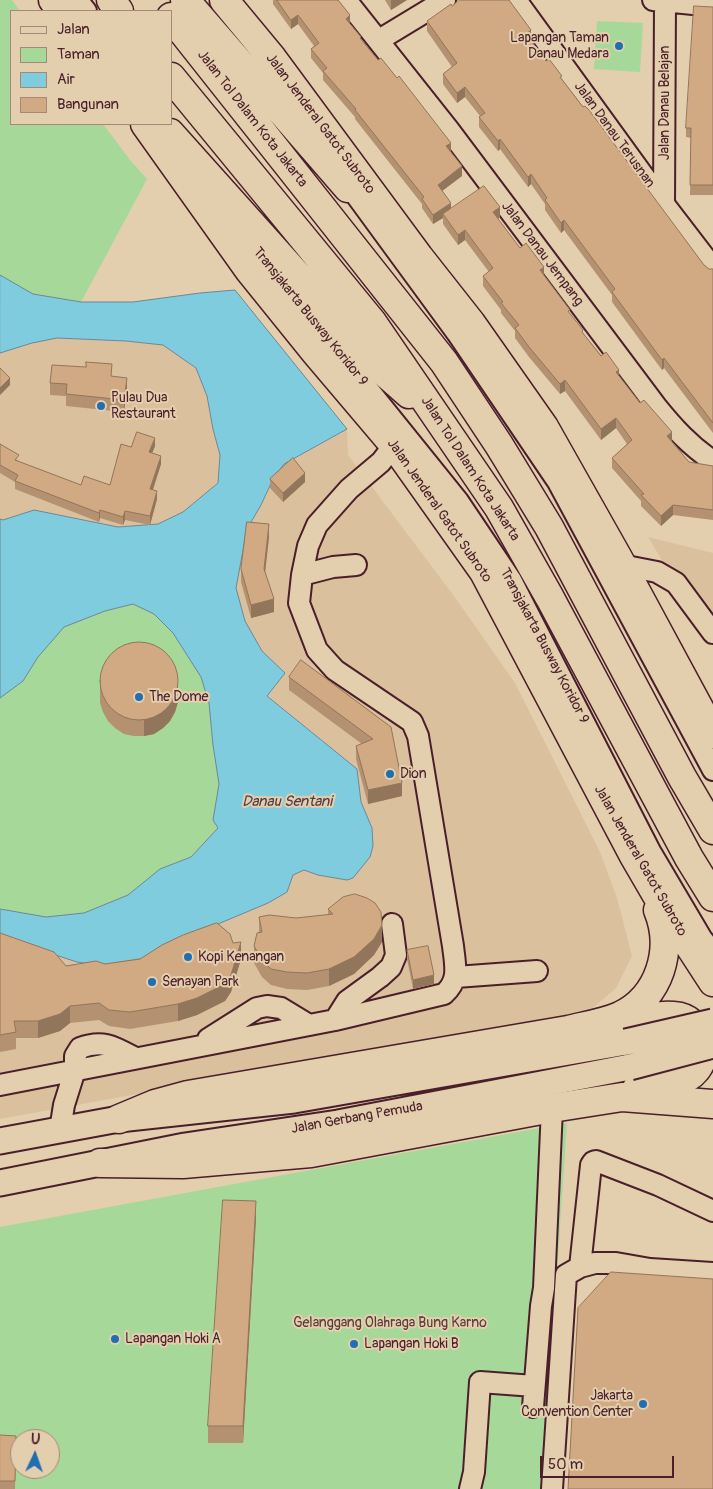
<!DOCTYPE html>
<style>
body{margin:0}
#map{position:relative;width:713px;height:1489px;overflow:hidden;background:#e3cead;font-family:Pangolin,sans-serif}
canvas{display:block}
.legend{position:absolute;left:10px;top:10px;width:162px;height:115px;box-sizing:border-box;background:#e3cead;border:1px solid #a68879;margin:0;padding:6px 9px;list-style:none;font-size:15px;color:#4a1f2b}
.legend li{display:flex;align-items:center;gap:10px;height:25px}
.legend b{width:25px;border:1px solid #a68879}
.north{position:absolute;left:10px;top:1429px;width:50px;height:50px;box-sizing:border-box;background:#e3cead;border:1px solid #a68879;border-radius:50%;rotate:3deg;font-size:14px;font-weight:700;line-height:20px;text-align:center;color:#4a1f2b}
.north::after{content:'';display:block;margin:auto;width:18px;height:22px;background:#1f6fb2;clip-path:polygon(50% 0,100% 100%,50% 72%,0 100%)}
.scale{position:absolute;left:540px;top:1456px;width:134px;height:22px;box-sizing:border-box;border:2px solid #4a1f2b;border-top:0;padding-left:6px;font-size:15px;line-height:18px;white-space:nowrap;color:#4a1f2b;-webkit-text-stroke:4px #e3cead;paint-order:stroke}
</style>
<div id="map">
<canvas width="713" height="1489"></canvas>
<ul class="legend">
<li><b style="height:6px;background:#e3cead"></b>Jalan</li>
<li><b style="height:14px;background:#a6d899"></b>Taman</li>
<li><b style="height:14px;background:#80ccdf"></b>Air</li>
<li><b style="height:14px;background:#d1a982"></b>Bangunan</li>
</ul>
<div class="north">U</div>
<div class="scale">50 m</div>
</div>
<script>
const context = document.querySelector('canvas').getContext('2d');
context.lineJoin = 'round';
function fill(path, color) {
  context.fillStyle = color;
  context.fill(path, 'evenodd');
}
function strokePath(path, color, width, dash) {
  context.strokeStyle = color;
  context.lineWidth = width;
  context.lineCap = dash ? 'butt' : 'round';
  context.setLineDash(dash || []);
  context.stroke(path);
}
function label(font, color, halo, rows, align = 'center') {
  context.font = font + ' Pangolin,sans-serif';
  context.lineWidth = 4;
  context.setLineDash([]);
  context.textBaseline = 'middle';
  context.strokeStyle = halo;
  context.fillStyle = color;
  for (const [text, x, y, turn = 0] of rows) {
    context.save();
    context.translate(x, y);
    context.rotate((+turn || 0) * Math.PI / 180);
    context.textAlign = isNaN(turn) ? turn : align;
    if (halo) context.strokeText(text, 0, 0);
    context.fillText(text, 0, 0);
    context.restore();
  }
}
fill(new Path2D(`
 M57,338L126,341L163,345L196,368L207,396L213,429L220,455L218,482L183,512L158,524L118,527L34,510L3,520L0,519V353L32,343Z
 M347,429L348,455L454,596L515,683L600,852L617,898L632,956L616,988L588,1012L0,1119V937L218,924L268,903L287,892L293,875L304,870L318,875L347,880L372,828L361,802L357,769L267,695L285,673L262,651L245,621L236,588L247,529L261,505L273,479L284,465Z
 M648,537L713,553V645Z`), '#dbc09e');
fill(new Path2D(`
 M0,0H12L20,11H11V124H103L130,160L147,179L81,302L33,294L0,275Z
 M597,21L643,23L640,72L594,69Z
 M133,604L154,614L173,633L201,677L209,703L213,745L219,784L213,820L218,828L191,857L160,869L128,895L84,913L46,917L0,909V698L23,681L38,657L64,627L105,611Z
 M567,1123L556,1286L547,1489H0V1227ZM20,1439H50V1469H20Z`), '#a6d899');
const water = new Path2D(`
 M0,275L33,294L81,302H133L200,293L235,290L347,429L284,464L273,479L261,505L247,529L236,588L245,621L262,651L285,673L267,696L357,769L361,802L372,828L373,846L370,857L353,878L347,880L318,875L304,870L293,875L287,892L268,903L218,924L125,970L77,962L0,937V909L46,917L84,913L128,895L160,869L191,857L218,828L213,820L219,784L213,745L209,703L201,677L173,633L154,614L133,604L105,611L64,627L38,657L23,681L0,698V519L3,520L34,510L118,527L158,524L183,512L218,483L220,455L213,429L207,396L196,368L163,345L126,341L57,338L32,343L0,353Z`);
fill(water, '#80ccdf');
strokePath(water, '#6a8797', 1);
const minor = new Path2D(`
 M77,0L86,11
 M346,0L449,130L656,406C673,427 690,446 713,461
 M516,0L664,204L713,268
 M653,0L713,6
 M379,40L445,0
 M342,176L457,333L558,482L713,770
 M664,204L665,2
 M238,228L458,501L511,580L650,851L702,939L713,953
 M621,565L657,572L676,583L713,633
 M302,575L333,567L356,565
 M456,977L537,971
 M335,1020L347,1001L380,977L391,967L396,955L392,924
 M208,1039L257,1008L267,1006L281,1008L309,1025
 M0,1085L335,1020L444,994C460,980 455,965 453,946L418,736L412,722L335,670L317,650L299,603L302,575L308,546L317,525L349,489L381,462L394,445
 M60,1130L64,1105L75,1070V1056L80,1048C103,1039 115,1047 135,1058
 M580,1267L591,1165L593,1162L596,1161L658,1185L713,1211
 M533,1407L541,1306L544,1288L552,1108
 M470,1489L474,1472L480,1382L534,1386
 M552,1489L566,1275L580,1267L595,1263H616L650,1269L713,1273`);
const major = new Path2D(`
 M0,1141L119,1119L294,1100L626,1042
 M0,1183L185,1146L338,1123L630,1067`);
const highway = new Path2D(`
 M53,0L62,11
 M111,0L119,11
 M185,0L348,188
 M224,0L272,58L419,257L471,323L544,427L618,558L713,734
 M171,17L444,362L499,445L549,527L682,777L713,830
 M171,77L372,322L499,508L550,598L689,858L713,897
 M145,124L249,270L316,353L394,445L484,572L634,856L659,899L713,982
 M170,133L384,372L409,394
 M613,1026C633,1022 654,1014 674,1016C703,1018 713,1056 692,1074C680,1084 652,1086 637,1088
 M119,1119L155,1104L188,1095L568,1030C584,1026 604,1023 620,1016C660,997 674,949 658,910
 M100,1163L183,1164L311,1153L552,1108L622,1097L713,1104`);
strokePath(minor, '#4a1f2b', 24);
strokePath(major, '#4a1f2b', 29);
strokePath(highway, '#4a1f2b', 31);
strokePath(minor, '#e3cead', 20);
strokePath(major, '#e3cead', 25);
strokePath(highway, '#e3cead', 28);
const majorBridge = new Path2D(`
 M626,1042L713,1022
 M630,1067L713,1045`);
strokePath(majorBridge, '#4a1f2b', 29, []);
strokePath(majorBridge, '#e3cead', 25);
fill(new Path2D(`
 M273,0H338L350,25L361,39L451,152L462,176L442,191L451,209L500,217L498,219L520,248L544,275L583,333L689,462L713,466V520L673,515L661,526L641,506V501L612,468V458L627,444L616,428L601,440L565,391L560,394L529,357L515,338V331L501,313V310L483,286V276L489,272L465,240L458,245L443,224V218L433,224L422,208V204L355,119V117L323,80V73L311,58V49L314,46L298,24L291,29L273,4Z
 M385,0H407L391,10Z
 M452,6L531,41L546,61L562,79L704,265L709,269H713V433L664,368L662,370L612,302V295L578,249L564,230L561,233L545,210V204L531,184L528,187L500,149L498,151L479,127V117L480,116L465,97L457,103L443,84V74L452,67L427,31V21Z
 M713,7V195H690L691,138L686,137V128Z
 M112,376L127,390L124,412L66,406V396L50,395V383Z
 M0,444L19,462L81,485H110L131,447L155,446L152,453L161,464L153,490L157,499L150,525L125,520L123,525L100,518L99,522L15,489V482L0,473Z
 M270,479L305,482L283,502L270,488Z
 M269,537L265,572L274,612L251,618L241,582V569Z
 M100,676L178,702L175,712L170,721L163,728L154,734L144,736H134L124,734L115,728L108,721L103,712L100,703Z
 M289,677L391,727L402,796L368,804L356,759V746L362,744L289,690Z
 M328,909L382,942L374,955L354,974L329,986L307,990L287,989L271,985L262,977L254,963V946L259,933V917L296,918L328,915Z
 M0,933L66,966L105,964L233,943L241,959L231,992L225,1001L197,1015L178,1021L130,1029L109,1026L99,1020L70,1023L60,1031L38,1038H16V1049L0,1052Z
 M407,950L434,984L413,989L407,959Z
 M256,1218L243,1443H208V1426Z
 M0,1435L16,1436L15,1489H0Z`), '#b49170');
fill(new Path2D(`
 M391,0H407L391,10Z
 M298,15V24L291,29V20Z
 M350,15V25L346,19Z
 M531,30V41L526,34Z
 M465,87V97L457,103V93Z
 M500,139V149L498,151V141Z
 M451,143V152L446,146Z
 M462,166V176L438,194V185Z
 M531,174V184L528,187V177Z
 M451,203V212L443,214V218L433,224V215Z
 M500,207V217L493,222V212Z
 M564,220V230L561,233V223Z
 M465,230V240L458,245V235Z
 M544,267V277L540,270Z
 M664,358V368L662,370V360Z
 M619,370V380L616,372Z
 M10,378V385L0,395V388Z
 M127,378V390L124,412V400Z
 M565,380V391L560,394V384Z
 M616,418V428L601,440V429Z
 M672,432V442L667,436Z
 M155,438V446L149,461V452Z
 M161,456V464L150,498V489Z
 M305,473V482L283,502V493Z
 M157,491V499L150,525V516Z
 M673,505V515L661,526V516Z
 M100,510V518L99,522V513Z
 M125,511V520L123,525V517Z
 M269,524V537L264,582V569Z
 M274,599V612L251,618V605Z
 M178,685V702L175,712L170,721L163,728L154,734L144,736V719Z
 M402,783V796L368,804V790Z
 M382,925V942L374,955L354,974L329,986V969Z
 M241,942V959L231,992L225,1001L197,1015L178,1021V1004Z
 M434,975V984L413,989V980Z
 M70,1006V1023L60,1031L38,1038V1021Z
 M256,1201V1218L243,1443V1426Z`), '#92765b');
const building = new Path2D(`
 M277,0H338L350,15L346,19L361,37L360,38L378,60L381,58L397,78L399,76L451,143L446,146L462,166L438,185L451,203L433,215L422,199L424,197L355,110L356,109L323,71L327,68L311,49L319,43L298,15L291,20Z
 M459,0H509L531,30L526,34L546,61L549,59L562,76L560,77L583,107L585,106L589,110L704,265L709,269H713V423L664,358L662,360L612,292L615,289L578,239L564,220L561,223L545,200L547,198L531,174L528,177L500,139L498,141L479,117L485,113L465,87L457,93L443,74L457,63L427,21L451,4L452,6Z
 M694,6L713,7V185H690L691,128H686Z
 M484,186L500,207L493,212L520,248L526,243L544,267L540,270L570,310L568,311L583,330L582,332L601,356L606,352L619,370L616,372L640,403L644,400L672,432L667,436L689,462L713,466V510L673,505L661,516L641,495L644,494L612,458L632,440L616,418L601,429L565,380L560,384L529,347L515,328L519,325L501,303L503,302L483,276L493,268L465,230L458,235L443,214Z
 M86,362L112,364L111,376L127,378L124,400L66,394L67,384L50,383L52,365L86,367Z
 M0,368L10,378L0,388Z
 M137,432L155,438L149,452L161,456L150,489L157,491L150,516L125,511L123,517L100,510L99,513L15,481L18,475L0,465V444L19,455L15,460L81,485L84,476L110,485L121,444L131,447Z
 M293,458L305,473L283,493L270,479Z
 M247,522L269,524L264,569L274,599L251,605L241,569Z
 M100 681a39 39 0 1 1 78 0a39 39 0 1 1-78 0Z
 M301,660L391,727L402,783L368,790L356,746L373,739L289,677Z
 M355,894L367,898L375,903L381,912L382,925L374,939L354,957L329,969L307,973L287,972L271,969L262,960L254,946L257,933L262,932L259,917L269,915L296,918L333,914L328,909L343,897Z
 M217,923L230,934L233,943L241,942L231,975L225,984L197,998L178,1004L130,1012L109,1010L99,1003L70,1006L60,1014L38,1021H14L16,1032L0,1035V933L54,952L66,966L96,961L105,964L140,959L162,945L183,935Z
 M428,946L434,975L413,980L407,950Z
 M223,1200L256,1201L243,1426H208Z
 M611,1272L713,1279V1489H568L578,1308Z
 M0,1435L16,1436L15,1481H0Z`);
fill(building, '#d1a982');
strokePath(building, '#92765b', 1);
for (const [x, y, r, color] of [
 [619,46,5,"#1f6fb2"],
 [101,406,5,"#1f6fb2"],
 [139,697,5,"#1f6fb2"],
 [390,774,5,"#1f6fb2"],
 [188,957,5,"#1f6fb2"],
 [152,982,5,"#1f6fb2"],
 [115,1339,5,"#1f6fb2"],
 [354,1344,5,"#1f6fb2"],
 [643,1404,5,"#1f6fb2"]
]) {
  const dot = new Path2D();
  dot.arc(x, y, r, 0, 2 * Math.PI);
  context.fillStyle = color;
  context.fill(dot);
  strokePath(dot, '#e3cead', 2);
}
label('14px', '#4a1f2b', '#e3cead', [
 ["Lapangan Taman",609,38,"right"],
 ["Danau Medara",609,54,"right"],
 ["Pulau Dua",111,398],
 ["Restaurant",111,414],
 ["The Dome",149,697],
 ["Dion",400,774],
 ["Kopi Kenangan",198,957],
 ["Senayan Park",162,982],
 ["Lapangan Hoki A",125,1339],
 ["Lapangan Hoki B",364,1344],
 ["Jakarta",633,1396,"right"],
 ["Convention Center",633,1412,"right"]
], 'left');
label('14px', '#4a1f2b', '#e3cead', [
 ["Jalan Danau Belajan",665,103,-90],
 ["Jalan Tol Dalam Kota Jakarta",252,119,52],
 ["Jalan Jenderal Gatot Subroto",320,124,53],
 ["Jalan Danau Terusnan",614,135,54],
 ["Jalan Danau Jempang",542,254,53],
 ["Transjakarta Busway Koridor 9",310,317,51],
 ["Jalan Tol Dalam Kota Jakarta",470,469,57],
 ["Jalan Jenderal Gatot Subroto",439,511,55],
 ["Transjakarta Busway Koridor 9",544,646,62],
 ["Jalan Jenderal Gatot Subroto",640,861,60],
 ["Jalan Gerbang Pemuda",357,1118,-10]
]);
label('14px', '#583b3c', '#e3cead', [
 ["Gelanggang Olahraga Bung Karno",390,1323]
]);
label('italic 15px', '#523946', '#e3cead', [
 ["Danau Sentani",287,802]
]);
</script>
